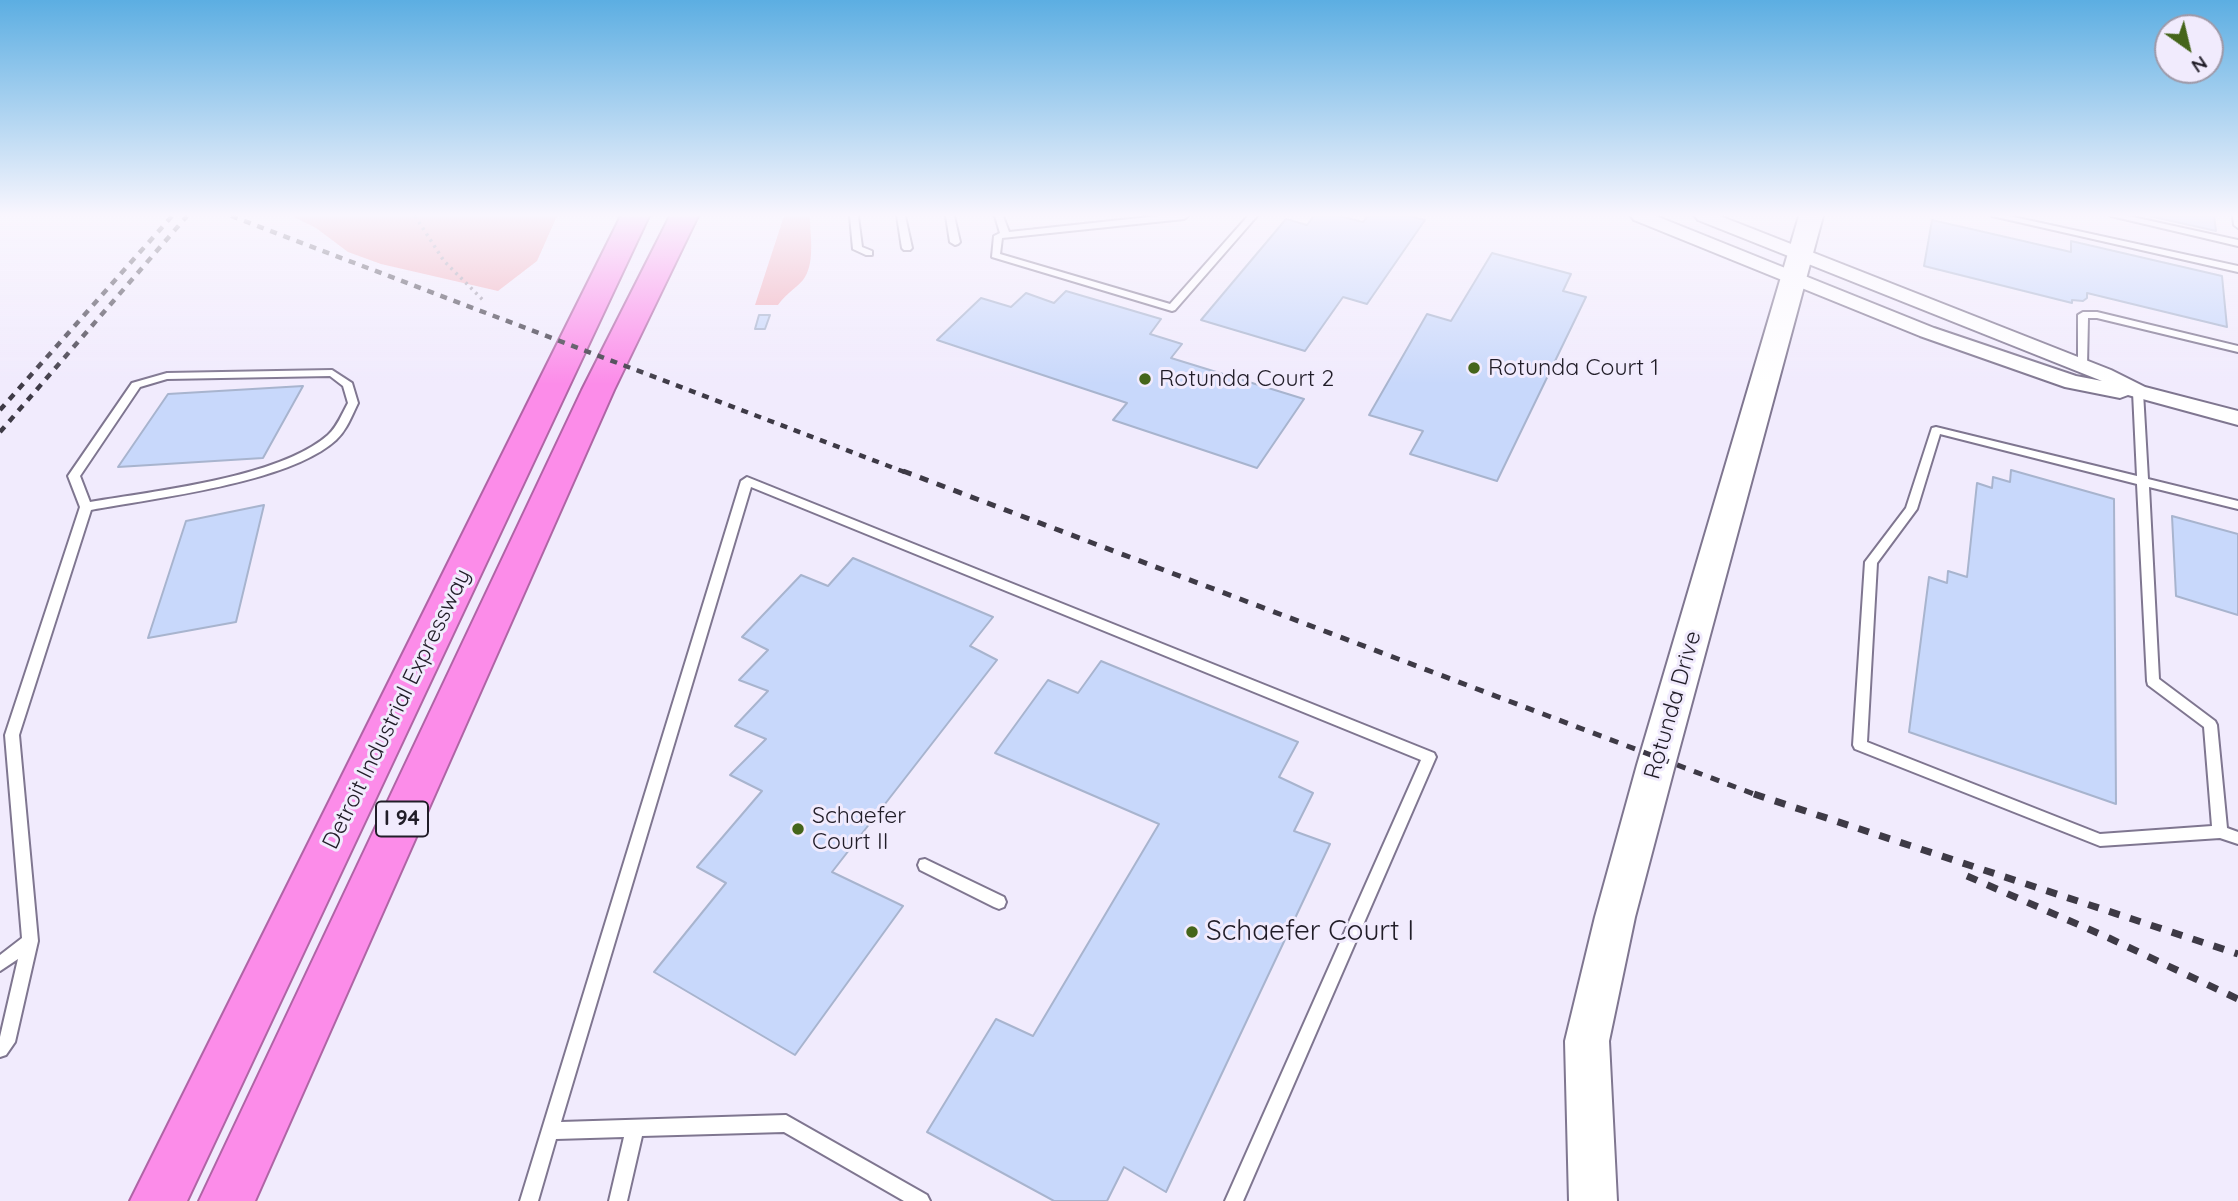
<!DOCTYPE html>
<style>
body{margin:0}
#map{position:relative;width:2238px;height:1201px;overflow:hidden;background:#f1ebfd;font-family:Quicksand,sans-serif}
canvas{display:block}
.north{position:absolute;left:2154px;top:14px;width:70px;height:70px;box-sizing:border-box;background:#f1ebfd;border:2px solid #9e99a8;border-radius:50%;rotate:146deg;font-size:19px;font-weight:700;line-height:28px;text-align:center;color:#211d28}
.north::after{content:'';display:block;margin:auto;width:24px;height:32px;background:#45651a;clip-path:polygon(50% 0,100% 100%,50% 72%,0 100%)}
</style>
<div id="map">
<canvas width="2238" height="1201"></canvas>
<div class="north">N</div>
</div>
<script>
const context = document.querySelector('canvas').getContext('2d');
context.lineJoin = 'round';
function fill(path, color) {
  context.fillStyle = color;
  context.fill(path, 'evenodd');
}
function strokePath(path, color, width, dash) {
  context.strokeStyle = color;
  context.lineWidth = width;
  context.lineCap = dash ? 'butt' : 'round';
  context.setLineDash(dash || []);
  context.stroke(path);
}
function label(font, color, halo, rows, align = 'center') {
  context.font = font + ' Quicksand,sans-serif';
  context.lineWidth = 6;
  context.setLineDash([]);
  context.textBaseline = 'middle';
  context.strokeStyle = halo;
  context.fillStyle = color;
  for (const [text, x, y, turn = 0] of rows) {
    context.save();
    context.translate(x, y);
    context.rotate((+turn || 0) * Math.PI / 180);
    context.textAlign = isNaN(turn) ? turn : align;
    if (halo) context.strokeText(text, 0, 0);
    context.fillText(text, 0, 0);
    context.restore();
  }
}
fill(new Path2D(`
 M292,216H557L537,261L498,291L381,264L348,252L316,228Z
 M784,216H810C810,234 815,261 805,277C801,285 786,293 778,305H755Z`), '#f2b0bb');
const building = new Path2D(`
 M1314,216H1339L1363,222L1368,216H1410L1425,220L1367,304L1343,297L1305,351L1201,320L1286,219L1307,225Z
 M2149,216H2214L2216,231Z
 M1932,220L2071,252V241L2222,276L2227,327L2087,293V298L2083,301L2072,300V303L1924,266Z
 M1492,253L1571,274L1563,291L1586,297L1497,481L1410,454L1423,431L1369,415L1427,314L1451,321Z
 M1066,291L1161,319L1150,334L1182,344L1171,358L1304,399L1257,468L1113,420L1127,403L937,340L981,298L1011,307L1026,293L1054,303Z
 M759,315H770L765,329H755Z
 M303,386L263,458L118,467L168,394Z
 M2011,470L2114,499L2116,804L1909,732L1929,577L1947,583L1948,571L1967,577L1977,483L1992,488L1993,477L2010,482Z
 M264,505L236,622L148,638L186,521Z
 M2172,516L2238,534V615L2176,596Z
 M853,558L993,617L970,646L997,660L832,872L903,906L795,1055L654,972L726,883L697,867L762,791L730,775L766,739L735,726L768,691L739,680L768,650L742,637L801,575L828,586Z
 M1101,661L1298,742L1279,777L1313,793L1294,831L1330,844L1166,1192L1124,1167L1107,1201H1054L927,1132L996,1019L1033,1036L1159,824L995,753L1048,680L1078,693Z`);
fill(building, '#c8d8fb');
strokePath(building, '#a8b4ce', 2);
const lane = new Path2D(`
 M850,216H858L862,247L872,251V255H866L853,249Z
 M897,216H905L912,248L910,250H904L902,248Z
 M946,216H954L960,242L958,244L955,245L950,242Z
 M995,216H1003L1009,232L1158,216H1188L1184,219L1002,238L1000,254L1170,304L1248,216H1257L1175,310L1172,311L992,257L994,236L1000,233Z
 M1992,216H2009L2238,266V272Z
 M2111,216H2128L2238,240V246Z
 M2233,216H2238V228L2234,225Z
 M2083,312H2097L2238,346V352L2097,318H2088L2087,366L2082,369L2078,368V315Z
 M332,370L352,383L358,403C352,415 347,430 336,440C289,483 155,498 91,510L19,735L38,941L15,1042L6,1055L0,1057V1037L18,959L0,971V955L22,938L5,735L80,507L68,476L132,383L167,373ZM330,376L343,386L348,403C342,414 337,427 328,435C279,478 154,491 90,502L80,476L140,387L167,379Z
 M2138,389L2143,392L2148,479L2238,501V509L2149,487L2159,679L2215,721L2217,725L2227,828L2238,832V844L2220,838L2100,846L1855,749L1853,745L1865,562L1906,508L1932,428L1936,427L2137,476L2133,392ZM1940,434L2137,484L2147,681L2148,685L2204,727L2212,826L2100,834L1867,742L1877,563L1917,509Z
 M747,477L1434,753L1436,757L1243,1201H1225L1421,760L751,487L561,1122L786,1115L927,1195L930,1201H904L784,1132L642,1136L627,1201H609L624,1137L556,1139L538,1201H520L741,481Z
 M925,859L1004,897L1006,902L1004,907L999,909L994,907L920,870L918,865L920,860Z`);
const street = new Path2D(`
 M1631,216H1656L1934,328L2076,376L2102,381L1698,220L1695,216H1720L2111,370L2145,387L2238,411V425L2128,395L2120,398L2065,387L1920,336L1634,220Z`);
const secondary = new Path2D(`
 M1799,216H1823L1675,765L1635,917L1609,1041L1617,1201H1569L1565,1041L1595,917L1637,765Z`);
const highway = new Path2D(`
 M621,216H649L187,1201H130Z
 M670,216H698L614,390L255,1201H199L582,390Z`);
strokePath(lane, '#7f7690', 4);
strokePath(street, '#7f7690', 4);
strokePath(secondary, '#7f7690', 4);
strokePath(highway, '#af65a5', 4);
strokePath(new Path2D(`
 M415,216L444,261L483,300`), '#9a95a4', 3.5, [2.5, 4.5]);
fill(lane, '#fff');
fill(street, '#fff');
fill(secondary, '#fff');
fill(highway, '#fc8ce9');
strokePath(new Path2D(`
 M231,216L907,473
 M0,410L172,216
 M0,432L187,216`), '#3e3a46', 4.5, [7, 7]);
strokePath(new Path2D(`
 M903,471L1759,796`), '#3e3a46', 5, [9, 9]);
strokePath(new Path2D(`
 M1754,794L2238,954
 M1967,876L2109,938L2238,999`), '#3e3a46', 7, [11, 11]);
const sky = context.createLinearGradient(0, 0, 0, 384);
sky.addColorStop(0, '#5caee2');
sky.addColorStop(0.56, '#f9f6fe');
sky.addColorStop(1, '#f9f6fe00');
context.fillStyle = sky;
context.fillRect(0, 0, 2238, 384);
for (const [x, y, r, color] of [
 [1474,368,7,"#45651a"],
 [1145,379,7,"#45651a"],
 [798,829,7,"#45651a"],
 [1192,932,7,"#45651a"]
]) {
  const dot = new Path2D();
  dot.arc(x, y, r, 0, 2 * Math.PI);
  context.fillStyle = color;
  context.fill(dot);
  strokePath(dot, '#f1ebfd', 2.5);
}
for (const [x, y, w] of [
 [402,819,52]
]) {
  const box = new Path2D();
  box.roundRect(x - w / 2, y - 17.5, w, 35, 5);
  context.fillStyle = '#f1ebfd';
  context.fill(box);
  strokePath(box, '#211d28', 2);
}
label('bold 21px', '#211d28', null, [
 ["I 94",402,819]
]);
label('23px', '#211d28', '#f1ebfd', [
 ["Rotunda Court 1",1488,368],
 ["Rotunda Court 2",1159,379],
 ["Schaefer",812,816],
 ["Court II",812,842]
], 'left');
label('23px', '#211d28', '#f1ebfd', [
 ["Rotunda Drive",1673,705,-74],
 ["Detroit Industrial Expressway",397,709,-64]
]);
label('28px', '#211d28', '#f1ebfd', [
 ["Schaefer Court I",1206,932]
], 'left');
</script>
